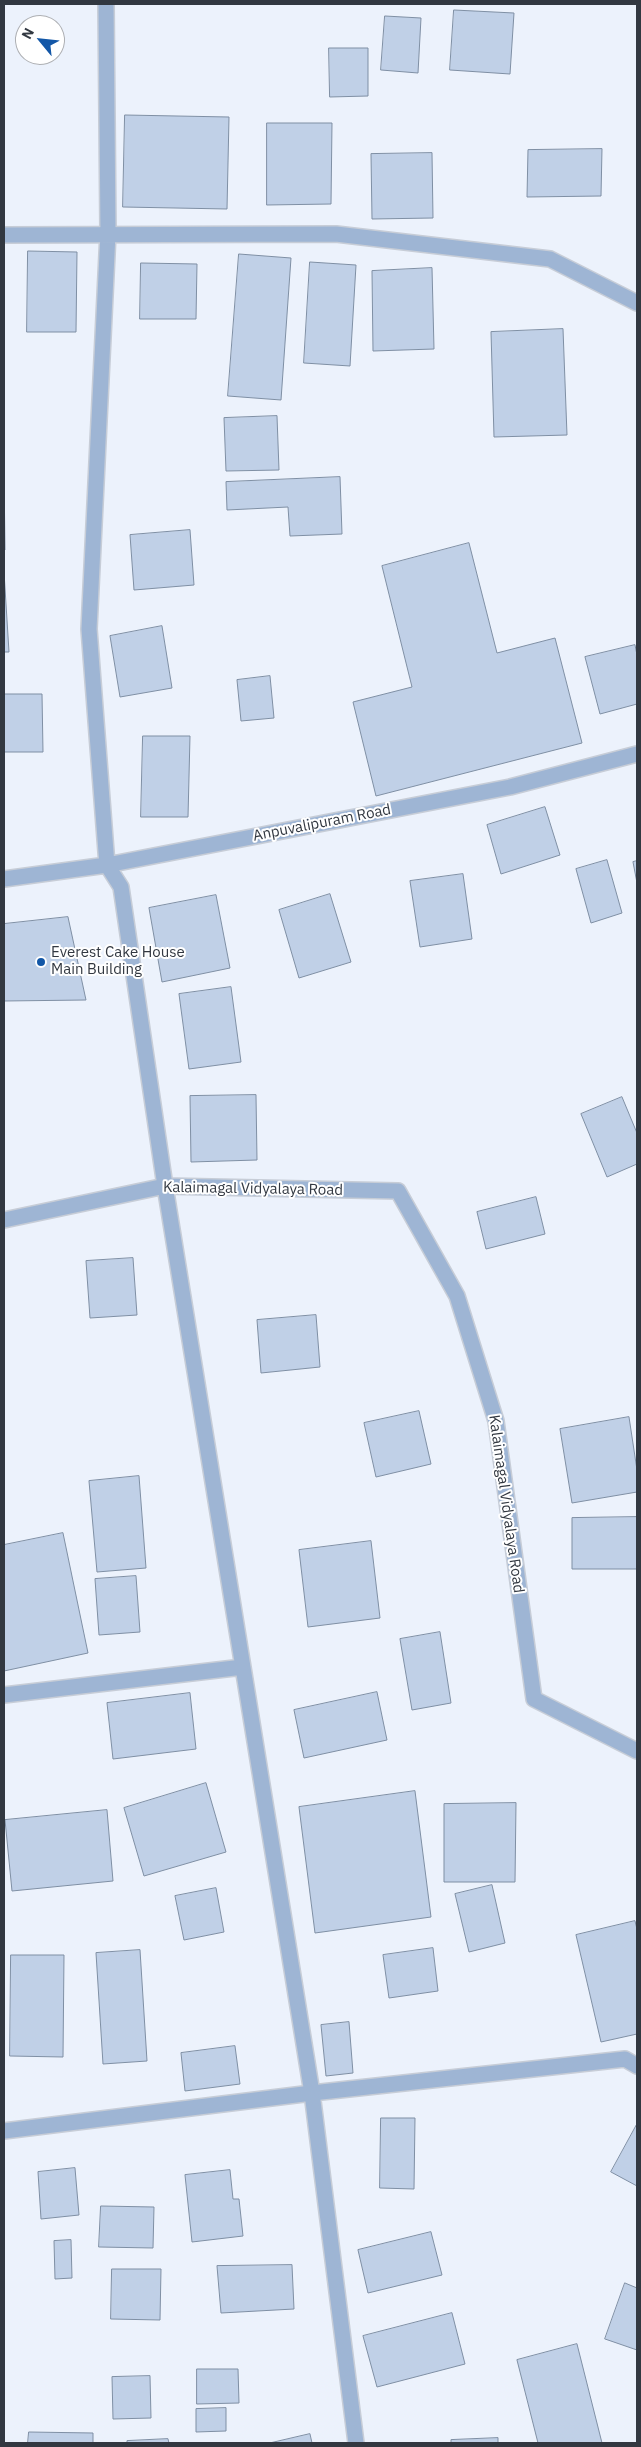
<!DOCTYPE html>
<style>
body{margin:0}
#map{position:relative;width:641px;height:2447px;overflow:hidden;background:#ecf2fc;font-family:"IBM Plex Sans",sans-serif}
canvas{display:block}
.frame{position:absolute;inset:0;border:5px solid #323841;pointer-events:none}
.north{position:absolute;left:15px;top:15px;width:50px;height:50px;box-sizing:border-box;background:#fff;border:1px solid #adafb3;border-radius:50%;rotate:298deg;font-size:14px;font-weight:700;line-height:20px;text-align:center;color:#323841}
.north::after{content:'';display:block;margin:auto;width:18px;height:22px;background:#1357a7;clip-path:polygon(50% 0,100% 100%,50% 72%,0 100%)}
</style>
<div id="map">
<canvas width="641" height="2447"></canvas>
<div class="frame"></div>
<div class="north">N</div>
</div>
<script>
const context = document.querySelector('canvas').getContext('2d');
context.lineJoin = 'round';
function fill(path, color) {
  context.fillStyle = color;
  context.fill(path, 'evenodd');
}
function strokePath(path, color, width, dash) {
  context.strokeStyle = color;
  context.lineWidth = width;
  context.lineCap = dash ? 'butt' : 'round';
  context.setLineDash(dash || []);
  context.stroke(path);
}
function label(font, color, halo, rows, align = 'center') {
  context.font = font + ' "IBM Plex Sans",sans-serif';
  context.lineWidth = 4;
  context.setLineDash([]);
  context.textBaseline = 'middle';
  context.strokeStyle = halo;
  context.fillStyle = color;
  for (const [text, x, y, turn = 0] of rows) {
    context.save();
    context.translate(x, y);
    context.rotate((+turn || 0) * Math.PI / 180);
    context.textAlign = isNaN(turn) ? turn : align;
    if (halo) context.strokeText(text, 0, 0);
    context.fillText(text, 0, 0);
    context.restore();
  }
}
const building = new Path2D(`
 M454,10L514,13L510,74L450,70Z
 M385,16L421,18L418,73L381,70Z
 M329,48H368V96L330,97Z
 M125,115L229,117L227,209L123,207Z
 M267,123H332L331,204L267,205Z
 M602,149L601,196L527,197L528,150Z
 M432,153L433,218L372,219L371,154Z
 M28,251L77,252L76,332H27Z
 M239,254L291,258L281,400L228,396Z
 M310,262L356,265L350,366L304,363Z
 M141,263L197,264L196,319H140Z
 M432,268L434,349L373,351L372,271Z
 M563,329L567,435L494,437L491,332Z
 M277,416L279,470L226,471L224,418Z
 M4,473L5,550H4Z
 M340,477L342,534L290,536L288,507L227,510L226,482Z
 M190,530L194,585L134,590L130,535Z
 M469,543L497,653L555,638L582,743L376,796L353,702L412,687L382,566Z
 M4,572L9,652H4Z
 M162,626L172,688L120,697L110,636Z
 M635,645L637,655V704L600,714L585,657Z
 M270,676L274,718L241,721L237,680Z
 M4,694H42L43,752H4Z
 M143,736H190L188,817H141Z
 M545,807L560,855L501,874L487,825Z
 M607,860L622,913L591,923L576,869Z
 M637,861V883L633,862Z
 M463,874L472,939L420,947L410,881Z
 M330,894L351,962L299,978L279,910Z
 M216,895L230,968L162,982L149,908Z
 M68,917L86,1000L4,1001V924Z
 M231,987L241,1062L189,1069L179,994Z
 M256,1095L257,1160L191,1162L190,1096Z
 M622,1097L637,1133V1164L607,1177L581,1114Z
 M536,1197L545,1234L486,1249L477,1212Z
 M133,1258L137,1315L90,1318L86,1261Z
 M316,1315L320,1367L261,1373L257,1320Z
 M419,1411L431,1464L376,1477L364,1423Z
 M629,1417L637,1470V1492L572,1503L560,1429Z
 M139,1476L146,1568L97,1572L89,1481Z
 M637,1517V1569H572V1518Z
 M63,1533L88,1653L4,1671V1545Z
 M371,1541L380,1618L308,1627L299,1550Z
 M136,1576L140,1632L99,1635L95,1579Z
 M440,1632L451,1703L412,1710L400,1639Z
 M377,1692L387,1740L304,1758L294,1710Z
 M190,1693L196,1749L113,1759L107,1703Z
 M206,1783L226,1852L144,1876L124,1808Z
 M415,1791L431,1917L315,1933L299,1807Z
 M516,1803L515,1882H444V1804Z
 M107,1810L113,1881L12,1891L5,1820Z
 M492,1885L505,1943L469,1952L455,1894Z
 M216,1888L224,1932L184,1940L175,1896Z
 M635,1921L637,1929V2034L601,2042L576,1935Z
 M433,1948L438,1991L389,1998L383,1955Z
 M140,1950L147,2061L103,2064L96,1953Z
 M11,1955H64L63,2057L10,2056Z
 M349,2022L353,2073L326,2076L321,2025Z
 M235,2046L240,2084L185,2091L181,2053Z
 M381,2118H415L414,2189L380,2188Z
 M637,2124V2186L611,2172Z
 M75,2168L79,2215L41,2219L38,2172Z
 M230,2170L233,2199H239L243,2236L192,2242L185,2175Z
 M101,2206L154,2207L153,2248L99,2247Z
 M431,2232L442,2275L368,2293L358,2250Z
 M71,2240L72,2278L55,2279L54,2241Z
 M292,2265L294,2309L221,2313L217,2266Z
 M112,2269H161L160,2320L111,2319Z
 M625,2283L637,2288V2350L605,2339Z
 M452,2313L465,2364L377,2387L363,2336Z
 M577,2344L602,2443H538L517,2360Z
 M197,2369H238L239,2403L197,2404Z
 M150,2376L151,2418L113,2419L112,2377Z
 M226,2408V2431L196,2432V2409Z
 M29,2432L93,2433V2443H28Z
 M310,2434L312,2443H270Z
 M498,2438V2443H451V2440Z
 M168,2439L169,2443H127V2441Z`);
fill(building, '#c0d0e7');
strokePath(building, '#7f8fa4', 1);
const minor = new Path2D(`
 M106,4L108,233L89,629L107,865L121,887L165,1186L312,2093L356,2443
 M4,235L336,234L550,259L637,303
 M4,879L107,865L510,787L637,754
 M4,1220L165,1186L398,1191L457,1296L496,1421L534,1699L637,1751
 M4,1695L243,1667
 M4,2131L312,2093L625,2059L637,2066`);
strokePath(minor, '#c7cdd7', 18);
strokePath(minor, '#9eb5d4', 15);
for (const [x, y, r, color] of [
 [41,962,5,"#1357a7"]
]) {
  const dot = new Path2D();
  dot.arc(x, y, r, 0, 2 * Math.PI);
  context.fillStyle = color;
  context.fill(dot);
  strokePath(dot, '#fff', 2);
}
label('15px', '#323841', '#fff', [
 ["Anpuvalipuram Road",322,823,-11],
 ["Kalaimagal Vidyalaya Road",253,1189,1],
 ["Kalaimagal Vidyalaya Road",506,1504,82]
]);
label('15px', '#323841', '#fff', [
 ["Everest Cake House",51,953],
 ["Main Building",51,970]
], 'left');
</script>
